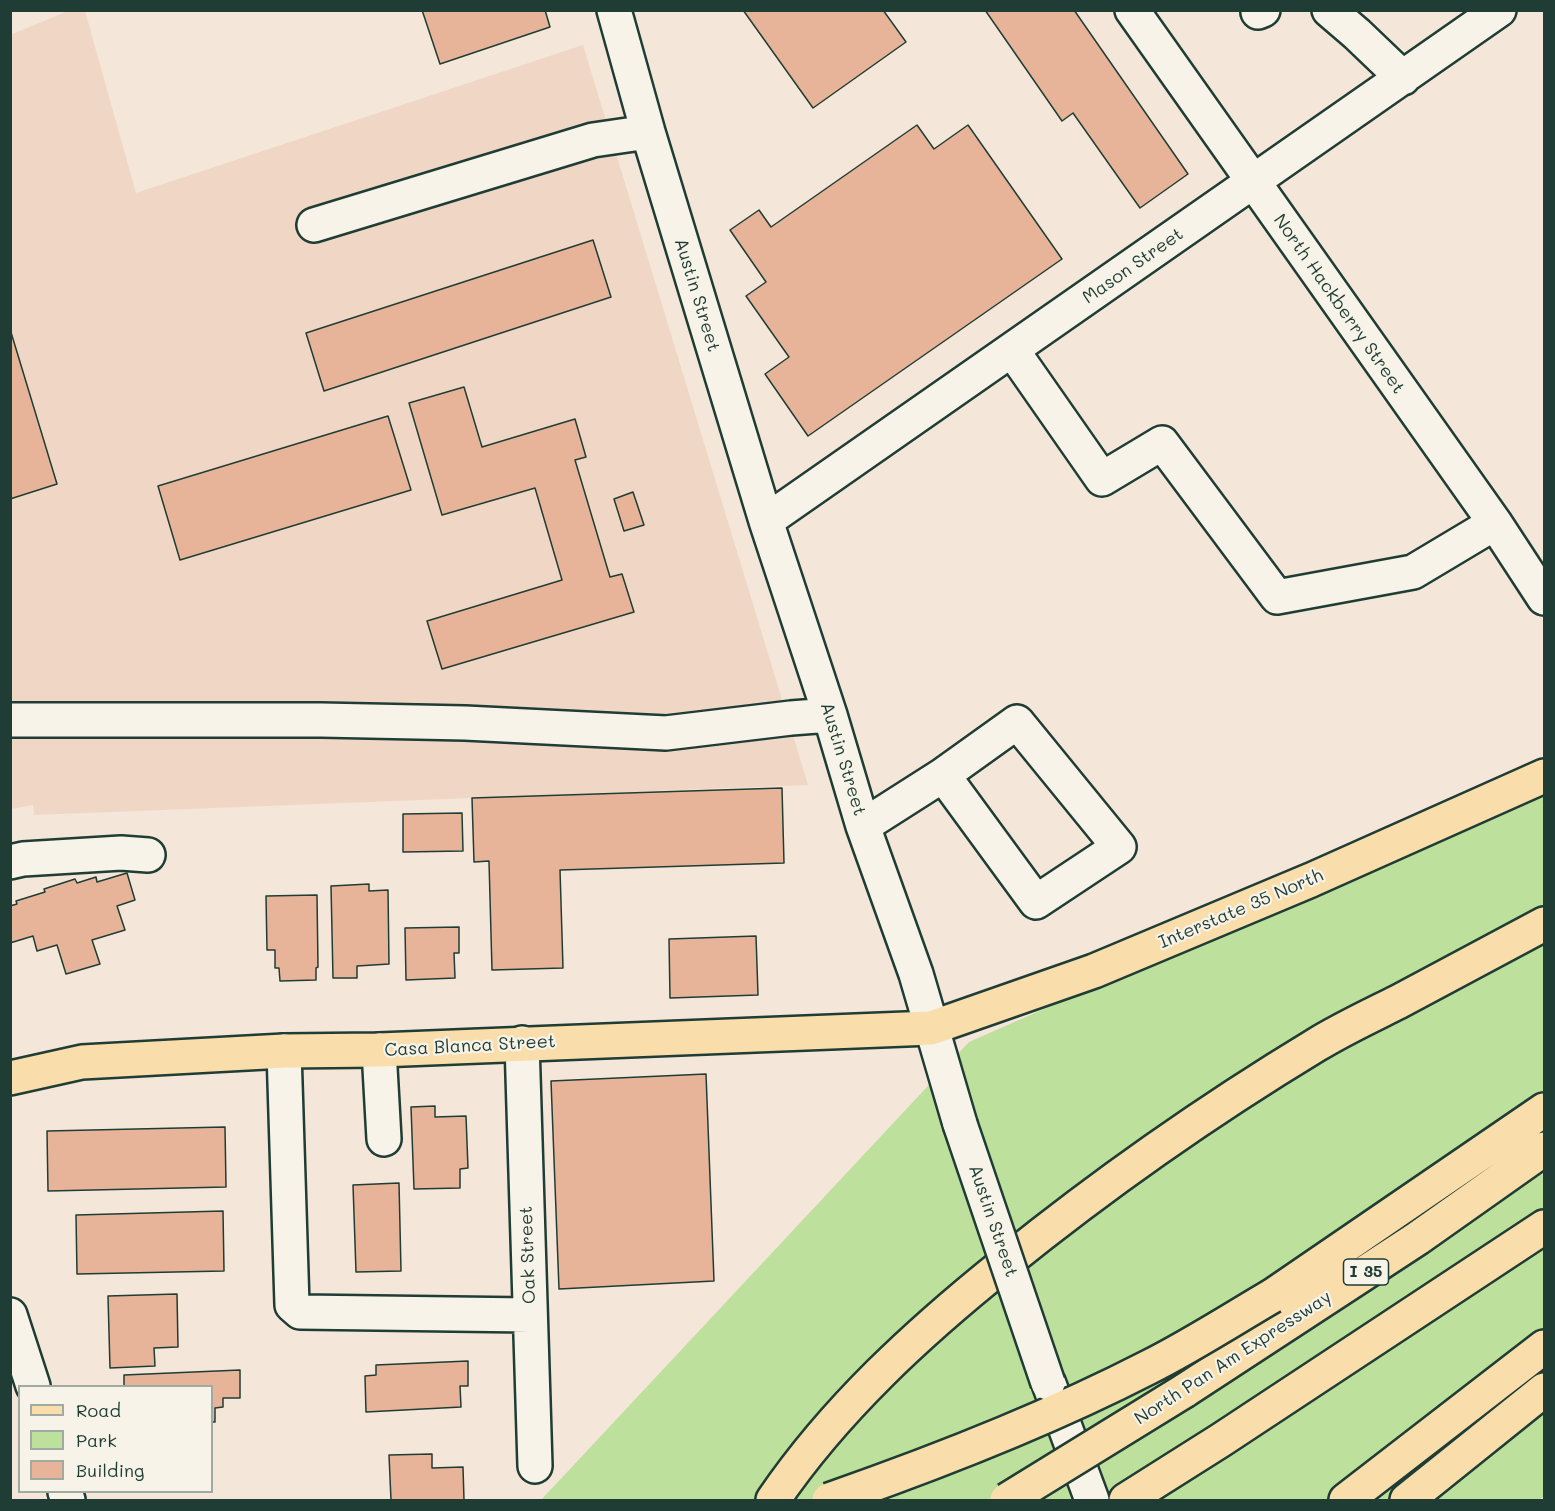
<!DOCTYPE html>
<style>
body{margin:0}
#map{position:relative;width:1555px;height:1511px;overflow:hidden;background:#f4e6d8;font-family:Mali,sans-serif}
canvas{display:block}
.frame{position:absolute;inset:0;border:12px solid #1f3d34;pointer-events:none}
.legend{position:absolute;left:18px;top:1385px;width:195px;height:108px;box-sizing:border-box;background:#f7f3e8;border:2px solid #a1aaa0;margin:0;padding:8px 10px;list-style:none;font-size:18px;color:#1f3d34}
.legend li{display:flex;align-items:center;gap:12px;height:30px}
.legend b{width:30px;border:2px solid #a1aaa0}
</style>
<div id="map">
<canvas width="1555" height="1511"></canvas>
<div class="frame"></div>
<ul class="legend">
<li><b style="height:8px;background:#f9ddab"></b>Road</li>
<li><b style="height:16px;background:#bde19c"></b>Park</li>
<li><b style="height:16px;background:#e7b499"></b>Building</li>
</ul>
</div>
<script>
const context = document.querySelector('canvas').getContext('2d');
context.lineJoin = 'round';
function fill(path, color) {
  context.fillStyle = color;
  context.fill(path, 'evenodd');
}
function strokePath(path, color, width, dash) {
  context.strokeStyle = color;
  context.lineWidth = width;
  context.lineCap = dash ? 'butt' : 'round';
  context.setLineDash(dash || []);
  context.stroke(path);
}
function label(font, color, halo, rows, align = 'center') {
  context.font = font + ' Mali,sans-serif';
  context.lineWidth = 4.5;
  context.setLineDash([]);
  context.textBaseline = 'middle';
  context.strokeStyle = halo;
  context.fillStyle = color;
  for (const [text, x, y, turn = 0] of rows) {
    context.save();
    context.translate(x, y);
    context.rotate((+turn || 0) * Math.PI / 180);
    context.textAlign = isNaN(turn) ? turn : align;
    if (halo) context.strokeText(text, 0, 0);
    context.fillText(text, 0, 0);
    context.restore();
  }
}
fill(new Path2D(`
 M68,11H85L136,193L583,45L808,785L34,815L33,805L11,809L10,35Z`), '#f0d7c5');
fill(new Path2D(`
 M1544,789V1496L1540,1500H541L969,1042Z`), '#bde19c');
const building = new Path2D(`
 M422,10H545L550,27L440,64Z
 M743,10H883L906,42L813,108Z
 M985,10H1074L1188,174L1140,208L1073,113L1062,121Z
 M917,125L934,149L968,125L1062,259L808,436L765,374L789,357L746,296L766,282L730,230L759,210L771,227Z
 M593,240L611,297L324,391L306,333Z
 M10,329L57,484L10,499Z
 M464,387L482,447L575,419L586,457L575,460L610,577L622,574L634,612L442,669L427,621L562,580L535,488L442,515L409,403Z
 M388,416L411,490L180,560L158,486Z
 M633,492L644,525L624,531L614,499Z
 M782,788L784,863L560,870L563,968L492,970L489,861L474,862L472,798Z
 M462,813L463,851L403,852V814Z
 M127,873L135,900L117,906L125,930L92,940L100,964L66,974L57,945L37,951L33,936L10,943V906L17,904L16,901L45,892L44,889L75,879L77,883L96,877L97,882Z
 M369,884V891L388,890L389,964L357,966V978H333L331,886Z
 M317,895L318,967L316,968V980L280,981L279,968H275V950H267L266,896Z
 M459,927V953H454L455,978L406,980L405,928Z
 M756,936L758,995L670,998L669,939Z
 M706,1074L714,1281L559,1289L551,1081Z
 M435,1106V1117L466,1116L468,1168L460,1169V1188L414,1189L411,1107Z
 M225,1127L226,1187L48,1191L47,1131Z
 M399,1183L401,1271L356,1272L353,1185Z
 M223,1211L224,1271L77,1274L76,1215Z
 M177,1294L178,1347L154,1348L155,1366L110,1368L108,1296Z
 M468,1361V1386H460L461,1407L366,1412L365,1376L376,1375V1365Z
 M240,1370V1398H223V1407L215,1408V1422H212V1386H124V1375Z
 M432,1454V1468L463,1467L464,1500H391L389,1455Z`);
fill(building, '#e7b499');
strokePath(building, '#1f3d34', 1.5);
const minor = new Path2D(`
 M614,10L648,132L766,521L830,715L863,826L916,974L960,1124
 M1132,10L1495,523L1544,598
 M1329,10L1357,34L1403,78
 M1258,12L1263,10
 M314,225L593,140L648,132
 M1012,350L1102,479L1162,443L1277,597L1413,572L1495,523
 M766,521L1499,10
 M10,720H321L465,723L666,733L791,718L830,715
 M863,826L943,775L1036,902L1119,847L1017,722L943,775
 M10,862L23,859L121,853L148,855
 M522,1043L535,1466
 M379,1050L384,1139
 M284,1051L292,1305L300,1312L530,1315
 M10,1315L33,1386
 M1049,1384L1092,1500
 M65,1492L68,1500`);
const major = new Path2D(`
 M10,1078L82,1062L284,1051L379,1050L931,1028L1094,971L1311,880L1544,776`);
const highway = new Path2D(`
 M1272,1296L1544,1110
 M1184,1391L1418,1238L1544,1149
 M773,1500C835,1409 918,1333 1004,1264C1103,1184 1207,1111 1316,1045C1342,1029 1370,1016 1398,1002C1447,976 1496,950 1544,924
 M1126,1500L1221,1440L1544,1227
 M1346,1500L1544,1347
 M1407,1500L1544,1390`);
strokePath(minor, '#1f3d34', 38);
strokePath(major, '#1f3d34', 38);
strokePath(highway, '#1f3d34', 38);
strokePath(minor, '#f7f3e8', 33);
strokePath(major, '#f9ddab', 33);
strokePath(highway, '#f9ddab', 33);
const minorBridge = new Path2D(`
 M960,1124L1048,1383`);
const highwayBridge = new Path2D(`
 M829,1500C938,1462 1046,1420 1149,1367C1191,1346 1231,1320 1272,1296
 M1007,1500L1184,1391`);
strokePath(minorBridge, '#1f3d34', 38, []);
strokePath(highwayBridge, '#1f3d34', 38, []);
strokePath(minorBridge, '#f7f3e8', 33);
strokePath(highwayBridge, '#f9ddab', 33);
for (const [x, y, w] of [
 [1366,1272,45]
]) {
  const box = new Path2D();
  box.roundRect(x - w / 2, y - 13, w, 26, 4.5);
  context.fillStyle = '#f7f3e8';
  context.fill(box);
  strokePath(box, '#1f3d34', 1.5);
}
label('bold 16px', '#1f3d34', null, [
 ["I 35",1366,1272]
]);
label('18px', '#1f3d34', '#f7f3e8', [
 ["Mason Street",1133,266,-35],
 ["Austin Street",697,295,73],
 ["North Hackberry Street",1339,304,55],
 ["Austin Street",843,759,73],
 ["Interstate 35 North",1241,909,-23],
 ["Casa Blanca Street",470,1046,-3],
 ["Austin Street",993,1221,71],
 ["Oak Street",528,1255,-92],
 ["North Pan Am Expressway",1233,1358,-33]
]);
</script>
